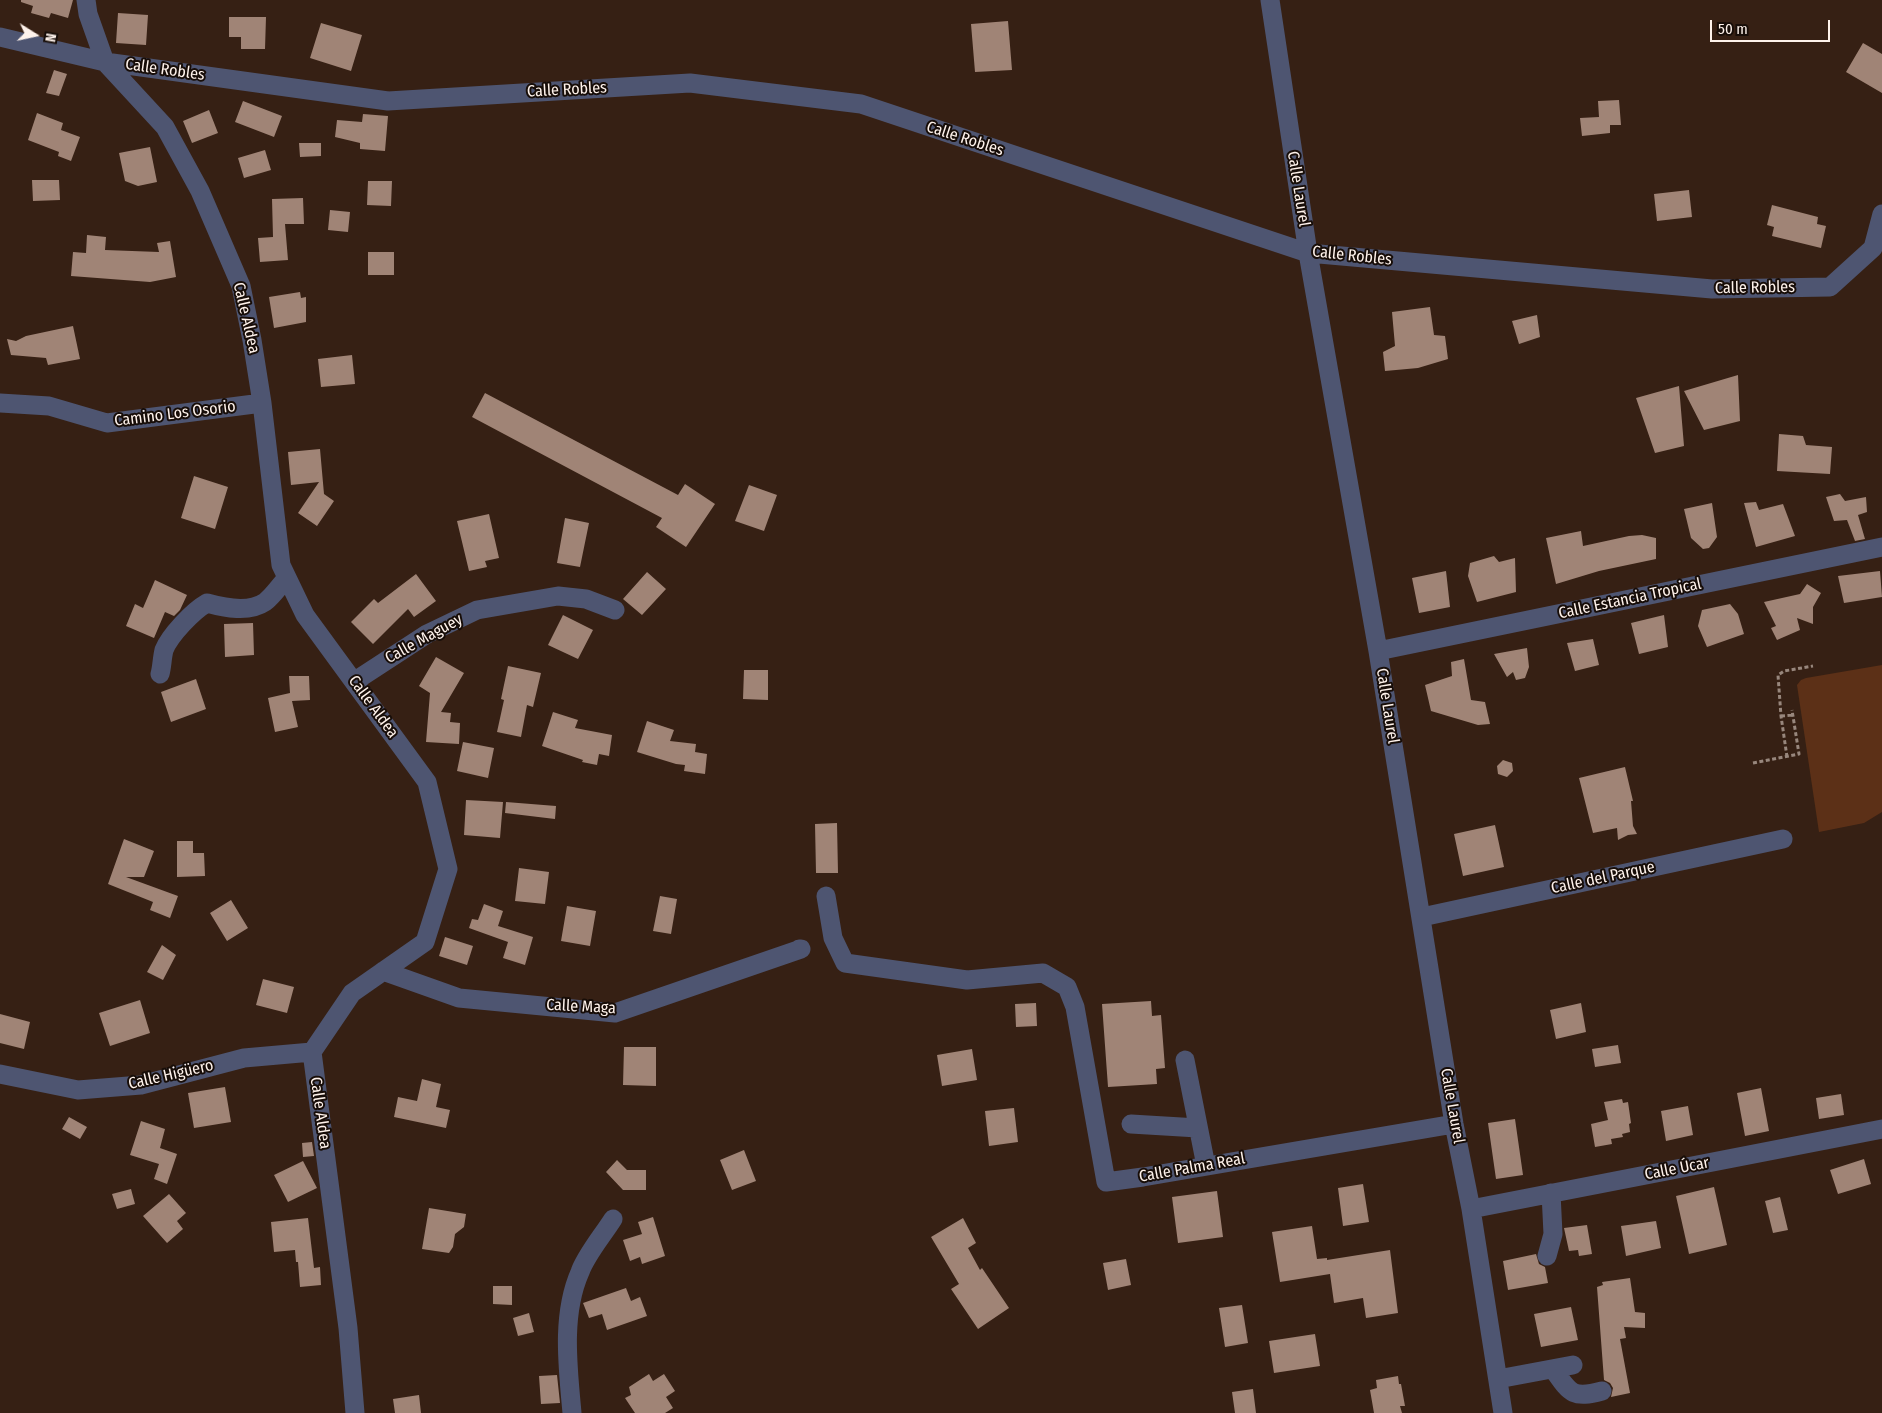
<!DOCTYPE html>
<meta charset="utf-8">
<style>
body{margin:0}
#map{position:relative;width:1882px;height:1413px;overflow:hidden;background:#362014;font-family:"Fira Sans Condensed",sans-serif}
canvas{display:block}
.north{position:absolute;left:10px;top:10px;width:50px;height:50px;-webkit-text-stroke:4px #170d08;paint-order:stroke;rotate:100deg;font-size:14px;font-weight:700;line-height:20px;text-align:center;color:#fef2eb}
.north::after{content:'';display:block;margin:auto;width:18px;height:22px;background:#fef2eb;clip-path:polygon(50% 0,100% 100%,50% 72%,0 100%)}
.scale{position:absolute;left:1710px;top:20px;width:120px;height:22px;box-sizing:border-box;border:2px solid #fef2eb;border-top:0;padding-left:6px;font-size:15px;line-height:18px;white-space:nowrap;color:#fef2eb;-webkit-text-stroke:4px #170d08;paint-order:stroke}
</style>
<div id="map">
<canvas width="1882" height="1413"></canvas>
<div class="north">N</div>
<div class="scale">50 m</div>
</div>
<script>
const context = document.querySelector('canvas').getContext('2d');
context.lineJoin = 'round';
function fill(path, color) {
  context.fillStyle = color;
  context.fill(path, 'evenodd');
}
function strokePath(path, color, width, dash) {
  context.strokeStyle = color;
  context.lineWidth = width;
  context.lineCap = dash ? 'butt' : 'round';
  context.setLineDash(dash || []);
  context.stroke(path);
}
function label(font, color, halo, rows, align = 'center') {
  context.font = font + ' "Fira Sans Condensed",sans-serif';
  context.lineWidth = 4;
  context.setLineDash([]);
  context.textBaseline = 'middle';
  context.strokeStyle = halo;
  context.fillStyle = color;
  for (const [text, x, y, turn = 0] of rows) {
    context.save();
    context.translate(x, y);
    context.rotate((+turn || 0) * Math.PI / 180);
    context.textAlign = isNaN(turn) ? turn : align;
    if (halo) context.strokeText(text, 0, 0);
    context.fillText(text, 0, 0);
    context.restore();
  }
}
fill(new Path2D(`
 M1882,665V812L1864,823L1819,832L1797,685L1801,680L1806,678Z`), '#5c3017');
fill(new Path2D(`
 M21,0H73L68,18L51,13L49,18L31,13L33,6L21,2Z
 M118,13L148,15L146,45L116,43Z
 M229,17H266L265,49H241V37H229Z
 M1008,21L1012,70L975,72L971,24Z
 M321,23L362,35L351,71L310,58Z
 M1863,43L1882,54V93L1846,72Z
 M54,70L67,74L59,96L46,93Z
 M1619,100L1621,125H1610V133L1582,136L1580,118L1599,117L1598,101Z
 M243,101L282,116L274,137L235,122Z
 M209,110L218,133L192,143L183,121Z
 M37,113L63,123L61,130L80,137L71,161L58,156L59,152L28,140Z
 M363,114L388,116L385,151L360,149V143L335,137L337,120L362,122Z
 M299,143H321V156L300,157Z
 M150,147L157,182L138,186L125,181L119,153Z
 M265,150L271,170L244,178L238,158Z
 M32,180H59L60,200L33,201Z
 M368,181H392L391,206L367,205Z
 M1689,190L1692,217L1657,221L1654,194Z
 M303,198L304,224H285L288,260L260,262L258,238L273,237L272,199Z
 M1772,205L1818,217L1817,224L1826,226L1821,248L1772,236L1774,227L1767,225Z
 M330,210L350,212L348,232L328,230Z
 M87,235L106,237L105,250L159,252L157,243L170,241L176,277L150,282L71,276L73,252L86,253Z
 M368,252H394V275H368Z
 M300,292L301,298L306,297V322L274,328L269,297Z
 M1430,307L1434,335L1445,336L1448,359L1418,368L1385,371L1383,352L1395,346L1392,312Z
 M1537,315L1540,337L1519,344L1512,321Z
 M73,326L80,359L48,365L46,358L11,355L7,339L16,341L26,336Z
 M352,355L355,384L321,387L318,359Z
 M1738,375L1740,421L1704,430L1684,391Z
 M1679,386L1684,446L1655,453L1636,398Z
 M485,393L678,495L685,484L715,504L686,547L656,527L662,518L472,417Z
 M1779,434L1803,436L1806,445L1832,447L1830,474L1777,471Z
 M320,449L324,494L334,501L317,526L298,513L319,482L291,485L288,452Z
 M194,476L228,487L215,529L181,518Z
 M749,485L777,495L764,531L735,521Z
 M1840,494L1845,501L1866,497L1867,512L1858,515L1865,539L1855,541L1847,520L1834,521L1826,497Z
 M1756,502L1759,510L1783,504L1795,536L1756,547L1744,503Z
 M1712,503L1717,537L1709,548L1703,549L1691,538L1684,509Z
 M489,514L499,558L485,561L487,567L469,571L457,521Z
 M565,518L589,523L580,567L557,563Z
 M1581,531L1583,546L1629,536L1642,535L1656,538V559L1599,571L1556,584L1546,538Z
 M1494,556L1499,562L1515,558L1516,592L1477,602L1468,576L1470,563Z
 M1446,571L1450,607L1419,613L1412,578Z
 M1880,571L1882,597L1844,603L1838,576Z
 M647,572L666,589L642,615L623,599Z
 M416,574L436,601L414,617L408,609L373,644L351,622L374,599L378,603Z
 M155,580L187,595L180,610L174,616L165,612L154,638L126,626L135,604L143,608Z
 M1807,584L1821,593L1813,607V624L1797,618L1800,630L1777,640L1771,628L1776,626L1764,602L1800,594Z
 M1730,604L1738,614L1744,634L1707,647L1698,626L1702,610Z
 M563,615L593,630L578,659L548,645Z
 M1664,615L1668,647L1639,654L1631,623Z
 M253,623L254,655L225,657L224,624Z
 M1593,639L1599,665L1575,671L1567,643Z
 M1527,648L1529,667L1525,678L1516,680L1513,672L1507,677L1494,654Z
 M436,657L464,673L441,712L451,713L450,722L460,723L459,744L426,742L430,693L419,686Z
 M1464,659L1471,700L1485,702L1490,724L1478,725L1431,711L1425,685L1452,676L1451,662Z
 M508,666L541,673L533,707L527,705L521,737L497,732L504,700L501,699Z
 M744,670H768V700L743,699Z
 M289,676H309L310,700L292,701L298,727L275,732L268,698L290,693Z
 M196,679L206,709L171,722L161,692Z
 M553,712L578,720L575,728L612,735L609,756L599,754L597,765L582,762L583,760L542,746Z
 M647,721L674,730L670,741L696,744L695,752L707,754L705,774L684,771L685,765L676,764L637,752Z
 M463,742L494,748L488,778L457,771Z
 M1503,760L1512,763L1513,771L1507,777L1498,774L1497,766Z
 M1625,767L1633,801H1631L1633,826L1637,834L1628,835L1618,840L1617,828L1593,833L1579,778Z
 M466,800L503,802L500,838L464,835Z
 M506,802L556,806L555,819L505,813Z
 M837,823L838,873H816L815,824Z
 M1495,825L1504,867L1463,876L1454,834Z
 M124,839L154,851L144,877H126L178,896L170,918L150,910L153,902L108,884Z
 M177,841H193V853H204L205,876L177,877Z
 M519,868L549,872L545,904L515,901Z
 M660,896L677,899L671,934L653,931Z
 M231,900L248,928L227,941L210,913Z
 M484,904L503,911L498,926L533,937L525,965L503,958L508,942L469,928L472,919L478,920Z
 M567,906L596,911L590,946L561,941Z
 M445,937L473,946L467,965L439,956Z
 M162,945L176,955L163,980L147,972Z
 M263,979L294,987L287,1013L256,1005Z
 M140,1000L150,1033L110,1046L99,1013Z
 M1151,1001L1152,1016L1161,1015L1165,1068L1156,1069L1157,1084L1108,1087L1102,1004Z
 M1036,1003L1037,1026L1016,1027L1015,1004Z
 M1581,1003L1586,1032L1556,1039L1550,1010Z
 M0,1014L30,1022L24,1049L0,1043Z
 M1618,1045L1621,1063L1595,1067L1592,1049Z
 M624,1047H656V1086L623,1085Z
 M972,1049L977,1080L942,1086L937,1055Z
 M422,1079L441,1084L436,1107L450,1110L446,1128L394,1117L398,1097L417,1101Z
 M225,1087L231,1122L194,1128L188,1093Z
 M1761,1088L1769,1131L1745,1136L1737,1093Z
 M1841,1094L1844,1115L1819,1119L1816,1098Z
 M1622,1099L1623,1103L1628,1102L1631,1123L1629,1124L1630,1132L1622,1134L1623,1137L1611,1139L1612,1144L1595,1147L1591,1124L1608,1120L1604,1102Z
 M1688,1106L1693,1135L1666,1141L1661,1111Z
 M1014,1108L1018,1142L989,1146L985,1111Z
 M69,1117L87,1127L80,1139L62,1129Z
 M1515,1119L1523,1175L1496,1179L1488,1123Z
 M141,1121L165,1129L160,1148L177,1154L167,1184L154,1179L159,1164L130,1155Z
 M312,1142L314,1156L303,1157L302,1143Z
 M744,1150L756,1181L732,1190L720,1160Z
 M1864,1159L1871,1184L1838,1194L1830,1170Z
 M617,1160L627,1170H646V1190H623L606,1172Z
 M303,1161L317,1188L288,1202L274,1175Z
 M1363,1184L1369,1222L1343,1226L1338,1188Z
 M1714,1187L1727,1245L1689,1254L1676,1196Z
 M131,1189L135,1204L117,1209L112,1194Z
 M1217,1191L1223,1237L1178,1243L1172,1197Z
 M169,1194L186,1213L177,1221L183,1229L167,1243L143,1216Z
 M1780,1197L1788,1230L1773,1233L1765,1201Z
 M429,1208L466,1214L464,1227L455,1234L453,1247L449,1253L422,1249Z
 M653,1217L665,1256L642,1264L640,1257L630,1261L623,1240L642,1234L638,1222Z
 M308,1218L314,1268L320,1267L321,1285L300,1287L298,1262H296L295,1250L274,1252L271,1222Z
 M963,1218L976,1243L968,1248L980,1270L982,1268L1009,1308L978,1329L951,1289L959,1284L931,1237Z
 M1656,1221L1661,1248L1626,1256L1621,1226Z
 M1587,1225L1592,1254L1579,1256L1578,1250L1569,1251L1564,1228Z
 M1312,1226L1317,1259L1327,1258V1260L1390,1250L1398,1313L1366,1318L1363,1298L1334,1303L1330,1274L1280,1282L1272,1232Z
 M1536,1254L1539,1264L1545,1267L1548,1283L1508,1290L1503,1261Z
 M1126,1259L1131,1285L1108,1290L1103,1263Z
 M1630,1278L1635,1312L1645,1313V1328L1624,1327L1626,1338L1620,1339L1630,1393L1611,1397L1613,1388L1610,1383L1604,1380L1597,1287L1603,1285L1602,1282Z
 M493,1286H512V1305L493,1304Z
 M626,1288L631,1301L640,1297L647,1316L607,1330L602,1314L589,1318L583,1303Z
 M1242,1305L1248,1343L1225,1347L1219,1308Z
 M1571,1307L1578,1340L1541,1347L1534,1314Z
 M529,1313L534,1332L518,1336L513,1318Z
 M1315,1334L1320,1366L1274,1373L1269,1341Z
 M649,1374L653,1381L664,1374L675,1391L666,1397L673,1408L665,1413H635L625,1398L631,1395L629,1387Z
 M557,1375L560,1403L541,1404L539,1376Z
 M1398,1376L1399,1384H1401L1405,1406H1400L1402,1413H1374L1370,1390L1377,1388L1376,1380Z
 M1253,1389L1256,1413H1235L1232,1392Z
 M419,1395L421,1413H395L393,1399Z`), '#a08476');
strokePath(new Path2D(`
 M1781,716L1793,715
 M1787,757L1781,716L1778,675L1784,671L1813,666
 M1753,763L1799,754L1792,710`), '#98877d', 3, [4, 2.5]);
strokePath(new Path2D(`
 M86,0L88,14L105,62L165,127L200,191L241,286L252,340L262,403L281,565L305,615L427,782L448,869L425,942L352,993L312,1052L348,1328L355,1413
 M1270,0L1308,253L1378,651L1454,1124L1471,1209L1503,1413
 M0,37L105,62L388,101L690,83L861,104L1308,253L1712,289L1830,287L1873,248L1882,214
 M0,403L49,406L107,423L262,403
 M1378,651L1882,547
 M160,674C162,667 162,658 164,650C170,635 193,611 207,603C225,608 249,613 265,602C273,596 280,585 287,578
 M355,681L427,634L477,610L558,596L586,599L615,610
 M826,896L833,938L845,963L967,980L1043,973L1067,987L1075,1007L1106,1182L1143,1177L1454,1124
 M1422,917L1783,839
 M383,971L459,998L615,1013L801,949H799
 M1185,1060L1206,1166
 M0,1074L78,1090L141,1085L244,1058L312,1052
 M1131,1124L1198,1128
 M1471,1209L1882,1129
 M1547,1256L1553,1234L1551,1193
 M1553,1369C1570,1393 1572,1399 1602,1391
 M1498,1379L1573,1365
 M572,1413C568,1368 561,1315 580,1272C586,1255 603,1235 613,1219`), '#4e5571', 19);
label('16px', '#fef2eb', '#170d08', [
 ["Calle Robles",165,70,8],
 ["Calle Robles",567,90,-3],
 ["Calle Robles",965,139,18],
 ["Calle Laurel",1298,189,81],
 ["Calle Robles",1352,256,6],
 ["Calle Robles",1755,288,-1],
 ["Calle Aldea",246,318,77],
 ["Camino Los Osorio",175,414,-7],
 ["Calle Estancia Tropical",1630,599,-12],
 ["Calle Maguey",424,639,-29],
 ["Calle Laurel",1387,706,81],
 ["Calle Aldea",373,707,54],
 ["Calle del Parque",1603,878,-12],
 ["Calle Maga",581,1007,3],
 ["Calle Higüero",171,1075,-13],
 ["Calle Laurel",1452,1106,80],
 ["Calle Aldea",320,1113,82],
 ["Calle Palma Real",1192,1168,-10],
 ["Calle Úcar",1677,1169,-11]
]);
</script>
